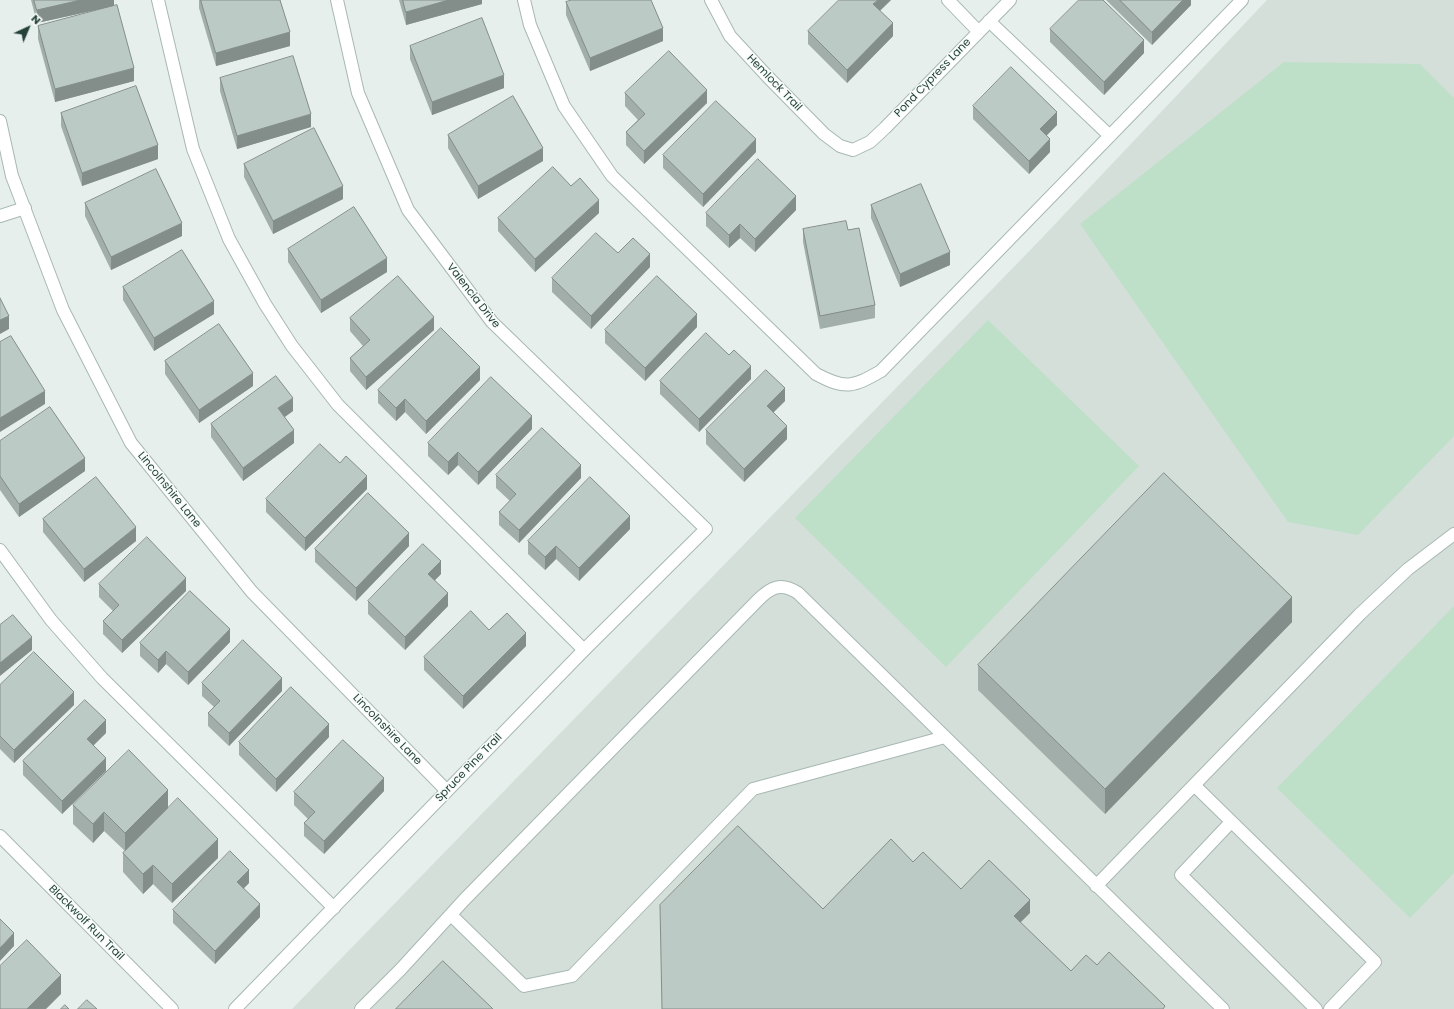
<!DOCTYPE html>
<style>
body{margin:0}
#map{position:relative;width:1454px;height:1009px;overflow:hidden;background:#e6efeb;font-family:Poppins,sans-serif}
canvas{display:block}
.north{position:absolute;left:8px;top:8px;width:40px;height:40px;-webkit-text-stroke:3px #f7fbf9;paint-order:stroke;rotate:44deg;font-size:11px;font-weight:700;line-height:16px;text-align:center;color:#24423a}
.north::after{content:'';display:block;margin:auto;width:14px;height:18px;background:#24423a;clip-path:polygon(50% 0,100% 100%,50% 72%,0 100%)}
</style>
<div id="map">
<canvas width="1454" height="1009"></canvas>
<div class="north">N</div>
</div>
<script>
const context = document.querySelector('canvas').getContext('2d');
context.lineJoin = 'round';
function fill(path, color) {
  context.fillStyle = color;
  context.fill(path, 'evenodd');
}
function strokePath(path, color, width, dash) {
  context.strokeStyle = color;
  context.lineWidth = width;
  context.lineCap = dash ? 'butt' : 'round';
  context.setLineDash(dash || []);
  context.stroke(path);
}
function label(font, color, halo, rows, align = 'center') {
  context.font = font + ' Poppins,sans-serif';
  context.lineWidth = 3;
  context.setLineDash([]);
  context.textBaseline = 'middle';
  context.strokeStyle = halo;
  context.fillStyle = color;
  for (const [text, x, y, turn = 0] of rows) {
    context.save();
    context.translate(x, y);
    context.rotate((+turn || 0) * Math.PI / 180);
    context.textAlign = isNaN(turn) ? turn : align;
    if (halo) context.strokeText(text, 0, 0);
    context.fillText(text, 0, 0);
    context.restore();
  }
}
fill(new Path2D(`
 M1267,0H1454V1009H292L1039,241Z`), '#d4dfda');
fill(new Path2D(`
 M1284,62L1420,64L1454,98V436L1358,535L1288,522L1080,224Z
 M988,320L1139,466L946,667L795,518Z
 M1454,606V873L1410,918L1277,788Z`), '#bfe0c8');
const service = new Path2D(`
 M158,0L193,149L229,239L265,304L292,346L338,405L584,650
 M524,0L530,25L564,106L612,176L816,374C846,390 853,387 881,371L1242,0
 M948,0L978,31
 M989,21L1110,136
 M0,550L51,620L102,678L334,908
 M1194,785L1375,962L1330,1009
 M1231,822L1181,875L1316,1009
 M1096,886L1360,614L1408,569L1454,534
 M451,915L524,986L572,976L753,789L945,737
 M361,1009L401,969L464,900L758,600C771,587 781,582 798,593L1223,1009`);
const minor = new Path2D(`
 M711,0L730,36L767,76L824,134L840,146L853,150L870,142L885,128L1010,0
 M0,121L12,176L63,310L131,443L252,592L447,791
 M0,216L25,208
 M0,836L172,1009
 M235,1009L584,650L706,529L492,322L408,210L358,93L337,0`);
strokePath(service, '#a8b8b2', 14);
strokePath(minor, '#a8b8b2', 14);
strokePath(service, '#fff', 12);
strokePath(minor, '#fff', 12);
fill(new Path2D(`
 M31,0H114V6L37,23Z
 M199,0H280L290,46L216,66L199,8Z
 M399,0H482V4L406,25Z
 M891,0L880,11L893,36L847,83L808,44V31Z
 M1106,0H1191V5L1152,45Z
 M566,2L663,41L590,71L566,15Z
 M38,26L134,81L55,102L38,39Z
 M1050,29L1144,53L1104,95L1050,42Z
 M410,46L504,88L432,115L410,59Z
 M220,78L311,127L237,149L220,91Z
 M625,93L707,103L644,164L626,145V132L638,120L625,106Z
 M973,106L1057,125L1047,135L1050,152L1029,174L973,119Z
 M61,113L158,159L82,186L61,126Z
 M448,135L543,161L478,199L448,148Z
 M756,152L703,207L663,168V155Z
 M244,164L343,199L273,234L244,177Z
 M571,186L599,213L535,272L498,231V218Z
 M85,203L182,236L111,270L85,216Z
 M871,205L950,265L900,287L871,218Z
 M796,210L755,252L740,238L729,248L706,226V213Z
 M803,229L848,230L875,305V318L820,329L803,242Z
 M288,249L387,272L321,313L288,262Z
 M618,253L650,267L591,329L552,292V278Z
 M123,287L214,314L154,351L123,300Z
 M350,318L434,330L366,390L350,371V358L363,346L350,331Z
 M697,327L645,381L605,343V330Z
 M165,361L253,386L199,423L165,374Z
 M751,379L699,432L660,394V381Z
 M480,380L426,434L405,412L396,421L378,403V390Z
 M785,401L773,412L787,439L744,482L706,444V430Z
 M293,411L284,417L294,443L243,481L211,437V424Z
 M532,429L478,485L458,465L448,475L428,456V443Z
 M0,441L85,471L19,517L0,490Z
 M496,475L581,478L519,543L499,525V512L510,501L496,488Z
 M367,489L305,551L266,512V499Z
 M43,519L136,541L84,582L43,532Z
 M630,529L579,581L556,559L545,570L528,554V541Z
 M409,546L356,601L315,562V549Z
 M441,574L435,580L448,606L405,650L368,614V601Z
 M99,584L186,591L122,653L103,634V621L113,611L99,597Z
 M1292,622L1105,814L978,690V665Z
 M489,630L526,646L463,709L424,670V657Z
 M230,642L188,685L166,664L158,673L140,656V643Z
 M202,683L282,691L229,746L208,726V713L214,707L202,696Z
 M0,685L74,705L14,763L0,749Z
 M106,733L93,745L106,771L62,814L23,775V761Z
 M329,737L276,792L239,755V742Z
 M384,791L324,854L304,836V823L308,819L294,805V792Z
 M73,805L168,808L218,858L172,903L153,884L143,894L123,872V853L125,851L104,831L93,843L73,824Z
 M249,883L244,888L260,917L215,964L173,923V910Z`), '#a1aea9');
fill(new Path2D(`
 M81,0H114V6L37,23V10Z
 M449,0H482V4L406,25V12Z
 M878,0H891L873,17V4Z
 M1183,0H1191V5L1152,45V32Z
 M893,23V36L847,83V70Z
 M663,28V41L590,71V58Z
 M290,32V46L216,66V53Z
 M1144,40V53L1104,95V82Z
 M134,68V81L55,102V89Z
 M504,75V88L432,115V102Z
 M707,90V103L644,164V151Z
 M1057,112V125L1040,142V129Z
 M311,114V127L237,149V136Z
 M756,139V152L703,207V194Z
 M1050,139V152L1029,174V161Z
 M158,145V159L82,186V173Z
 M543,148V161L478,199V186Z
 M343,186V199L273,234V221Z
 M796,196V210L755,252V239Z
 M599,200V213L535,272V259Z
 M182,223V236L111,270V257Z
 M740,224V238L729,248V235Z
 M950,252V265L900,287V274Z
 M650,254V267L591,329V316Z
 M387,258V272L321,313V300Z
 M214,301V314L154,351V338Z
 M697,314V327L645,381V368Z
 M9,316V329L0,334V320Z
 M434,317V330L366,390V377Z
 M751,366V379L699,432V419Z
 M480,367V380L426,434V421Z
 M253,373V386L199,423V410Z
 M785,388V401L767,419V406Z
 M45,391V404L0,432V418Z
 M293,398V411L278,422V408Z
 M405,399V412L396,421V408Z
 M532,416V429L478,485V472Z
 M787,426V439L744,482V469Z
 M294,430V443L243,481V468Z
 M458,452V465L448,475V462Z
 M85,458V471L19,517V504Z
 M581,465V478L519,543V530Z
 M367,476V489L305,551V538Z
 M630,516V529L579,581V568Z
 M136,527V541L84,582V569Z
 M409,533V546L356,601V588Z
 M556,546V559L545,570V557Z
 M441,561V574L428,587V574Z
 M186,578V591L122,653V640Z
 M448,593V606L405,650V637Z
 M1292,597V622L1105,814V789Z
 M230,629V642L188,685V672Z
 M526,633V646L463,709V696Z
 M32,637V650L0,676V663Z
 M166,651V664L158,673V660Z
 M282,678V691L229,746V733Z
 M74,692V705L14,763V750Z
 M106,720V733L87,752V739Z
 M329,724V737L276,792V779Z
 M106,758V771L62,814V801Z
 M384,778V791L324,854V841Z
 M168,790V809L125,852V833Z
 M104,812V831L93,843V824Z
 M218,839V858L172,903V884Z
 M153,865V884L143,894V874Z
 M249,870V883L237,895V882Z
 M1030,900V913L1014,929V916Z
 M260,904V917L215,964V951Z
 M14,933V946L0,961V948Z
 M61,975V994L46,1009H27Z`), '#838d89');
const building = new Path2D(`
 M34,0H81L37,10Z
 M201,0H280L290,32L216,53Z
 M403,0H449L406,12Z
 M572,0H651L663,28L590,58L566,2Z
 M839,0H878L873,4L893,23L847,70L808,31Z
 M1079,0H1103L1144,40L1104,82L1050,29Z
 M1120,0H1183L1152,32Z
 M117,5L134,68L55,89L38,26Z
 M482,18L504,75L432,102L410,46Z
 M669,51L707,90L644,151L626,132L645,114L625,93Z
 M293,56L311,114L237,136L220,78Z
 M1011,67L1057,112L1040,129L1050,139L1029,161L973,106Z
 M136,86L158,145L82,173L61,113Z
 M513,96L543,148L478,186L448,135Z
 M716,101L756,139L703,194L663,155Z
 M314,128L343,186L273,221L244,164Z
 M758,159L796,196L755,239L740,224L729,235L706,213Z
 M553,167L571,186L580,178L599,200L535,259L498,218Z
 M156,169L182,223L111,257L85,203Z
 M921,184L950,252L900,274L871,205Z
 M354,207L387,258L321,300L288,249Z
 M846,221L848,230L859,228L875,305L820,316L803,229Z
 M596,233L618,253L633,238L650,254L591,316L552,278Z
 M182,250L214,301L154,338L123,287Z
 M398,276L434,317L366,377L350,358L370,340L350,318Z
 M657,276L697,314L645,368L605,330Z
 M0,298L9,316L0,320Z
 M219,324L253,373L199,410L165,361Z
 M441,328L480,367L426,421L405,399L396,408L378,390Z
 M706,333L729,355L734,350L751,366L699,419L660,381Z
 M11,336L45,391L0,418V342Z
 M766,370L785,388L767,406L787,426L744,469L706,430Z
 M276,376L293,398L278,408L294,430L243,468L211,424Z
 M491,377L532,416L478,472L458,452L448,462L428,443Z
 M50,407L85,458L19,504L0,476V441Z
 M542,428L581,465L519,530L499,512L516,494L496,475Z
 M320,444L340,463L346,456L367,476L305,538L266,499Z
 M1164,473L1292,597L1105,789L978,665Z
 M96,477L136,527L84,569L43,519Z
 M590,477L630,516L579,568L556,546L545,557L528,541Z
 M368,493L409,533L356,588L315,549Z
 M147,537L186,578L122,640L103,621L119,605L99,584Z
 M423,544L441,561L428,574L448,593L405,637L368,601Z
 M190,591L230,629L188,672L166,651L158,660L140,643Z
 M471,611L489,630L507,613L526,633L463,696L424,657Z
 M13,615L32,637L0,663V625Z
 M243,640L282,678L229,733L208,713L220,701L202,683Z
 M34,652L74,692L14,750L0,736V685Z
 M291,687L329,724L276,779L239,742Z
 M85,700L106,720L87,739L106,758L62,801L23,761Z
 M343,740L384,778L324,841L304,823L315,812L294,792Z
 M129,750L168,790L125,833L104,812L93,824L73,805Z
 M178,798L218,839L172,884L153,865L143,874L123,853Z
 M738,826L823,909L891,839L913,862L923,852L961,889L989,860L1030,900L1014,916L1071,971L1086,955L1097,965L1109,952L1165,1006L1163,1009H662L660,905Z
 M230,851L249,870L237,882L260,904L215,951L173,910Z
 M0,919L14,933L0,948Z
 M27,940L61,975L27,1009H0V966Z
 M443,961L493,1009H396Z
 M87,1000L97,1009H78Z
 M65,1005L69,1009H61Z`);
fill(building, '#bbcac4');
strokePath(building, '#838d89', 1);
label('11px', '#24423a', '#f7fbf9', [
 ["Pond Cypress Lane",933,78,-46],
 ["Hemlock Trail",774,83,46],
 ["Valencia Drive",473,296,52],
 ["Lincolnshire Lane",169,490,51],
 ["Lincolnshire Lane",387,730,46],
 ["Spruce Pine Trail",469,768,-46],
 ["Blackwolf Run Trail",86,923,45]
]);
</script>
